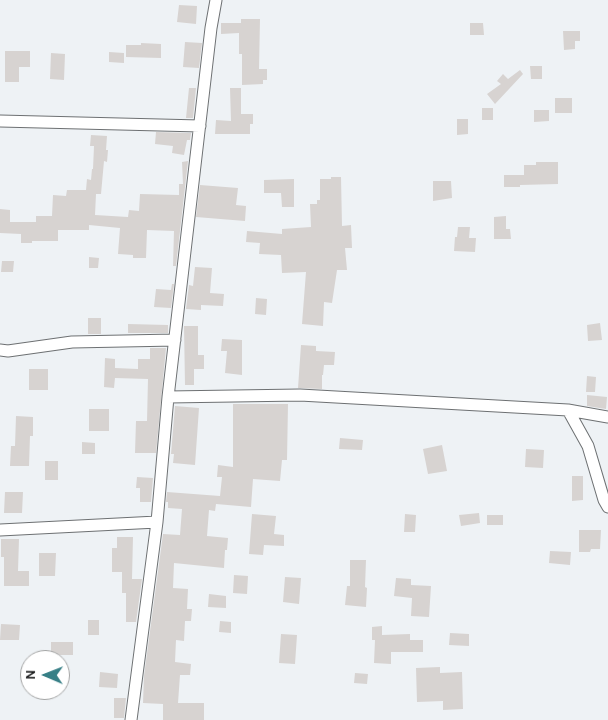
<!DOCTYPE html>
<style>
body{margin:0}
#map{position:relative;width:608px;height:720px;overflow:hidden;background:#eef2f5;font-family:Karla,sans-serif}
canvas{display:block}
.north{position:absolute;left:20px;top:650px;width:50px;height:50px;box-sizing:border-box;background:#fff;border:1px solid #a3a4a4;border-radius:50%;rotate:271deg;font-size:14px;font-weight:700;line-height:20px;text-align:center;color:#1a1b1c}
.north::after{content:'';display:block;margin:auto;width:18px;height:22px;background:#377f86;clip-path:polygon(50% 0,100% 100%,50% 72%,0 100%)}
</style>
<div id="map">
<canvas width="608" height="720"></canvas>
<div class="north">N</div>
</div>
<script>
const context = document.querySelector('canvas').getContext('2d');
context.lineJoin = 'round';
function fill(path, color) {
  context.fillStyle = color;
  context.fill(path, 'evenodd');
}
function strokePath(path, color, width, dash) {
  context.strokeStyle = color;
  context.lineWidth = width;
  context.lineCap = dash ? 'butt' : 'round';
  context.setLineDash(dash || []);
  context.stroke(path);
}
fill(new Path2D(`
 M179,5L197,6L196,24L177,22Z
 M241,19H260L259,69H267V80H263V84L242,85V54H239V33L221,34V23H241Z
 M470,23H483L484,35H470Z
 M563,31H580V41H575V49L564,50Z
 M185,42L202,43L199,68L183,67Z
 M141,43L161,44V58L126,57V45H141Z
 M5,51H30V67H19V82H5Z
 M109,52L124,53V63L109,62Z
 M51,53L65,54L64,80L50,79Z
 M530,66H542V79H531Z
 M520,70L523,74L495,104L487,94L501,84L497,81L503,74L508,79Z
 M189,88H196L193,118H186Z
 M230,88H241V114H253V124H250V134H215L216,120L231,121Z
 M555,98H572V113H555Z
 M482,108H493V120H482Z
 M534,110H549V121L534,122Z
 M457,119H468V134L457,135Z
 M156,132L191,133L190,140H187L184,155L172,153L173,146L155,144Z
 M91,135L107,136L106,150H108L107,162L104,161L101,194H96L95,215L128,217L129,210L139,211L140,194L179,195V184H183L182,162L188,161L176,266H173L174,231L147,230L146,258H133V255L118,254L120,228L89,225V230H58V241H32V243H21V234L0,233V209L10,210V222H36V216H52L53,195L66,196L67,190H86L87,179L91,180L92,169H93L94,146H90Z
 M536,162H558V184L520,185V187H504V175H524V165H536Z
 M331,177H341L342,226L351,225L352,248H345L347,270H337L332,303L324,302L323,326L302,324L306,272L282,273L281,255L259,254L260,243L246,242L247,231L282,234V229L311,227L310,204H317V200H320V179H331Z
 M294,179V207H282L281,193H264V180Z
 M433,181H451L452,198L433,201Z
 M200,185L238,188L236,205L246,206L245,221L196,217Z
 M506,216V229H510L511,239H494V217Z
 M458,227H470L469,238H476L475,252L454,251L455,237H457Z
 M89,257L99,258L98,268H89Z
 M2,261H14L13,272H1Z
 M195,267L212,268L210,293L224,294L223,306L201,305V310L186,309L189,285L193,286Z
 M172,284H174L171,308L154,307L156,289L171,290Z
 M256,298L267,299L266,315L255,314Z
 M88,318H101V334H88Z
 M600,323L602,340L588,341L587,325Z
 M128,324L168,325V333H128Z
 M184,326H198V355H204V369H194V385H185Z
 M222,339L242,340V375L225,373L227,351H221Z
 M301,345L316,346V351L335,352L334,365H324L323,375H322V389L298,388Z
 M150,348H166L156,453H135L136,421H147L148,379L115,378L114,388L104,387L105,358L115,359V368L138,369V359H150Z
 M29,369H48V390H29Z
 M587,376L596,377L595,392H586Z
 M587,395L607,397L606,409L587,406Z
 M233,404H288L287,460H282L280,481L253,479L251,507L216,504L215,511L209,510L207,536L228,538L227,550H225L224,568L174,563L173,588L188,589L187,609H192L191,621H185L184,641L176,640L175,662L191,664L190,675H180L178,703H204V720H163V704L143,703L144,676L163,534L180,535L182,509L168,508V502H166L167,492L220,496L222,477H217L218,465L233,467Z
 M175,406L199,408L195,465L173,463L174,454H171Z
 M89,409H109V431H89Z
 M16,416L33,417V436H30L29,466H10L11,446H15Z
 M340,438L363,440L362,450L339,449Z
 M82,442L95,443V454H82Z
 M442,445L447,471L428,474L423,449Z
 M526,449L544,450L543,468L525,467Z
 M45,461H58V480H45Z
 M572,476H583V500L572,501Z
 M137,477L153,478L151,502H140V488H136Z
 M5,492H23L22,513H4Z
 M479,513L480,523L461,526L459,515Z
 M252,514L276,516L274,534L284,535V546L264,545L263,555L249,554Z
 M405,514L416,515L415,532H404Z
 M487,515H503V525H487Z
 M579,530H601L600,549H591L590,552H579Z
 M117,537H133L132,579H142L136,622H126V593H122V572H112V548H117Z
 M1,539H19L18,571H29V586H4V557H1Z
 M550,551L571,552L570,565L549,563Z
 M39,553H56L55,576H39Z
 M350,560H366L365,587L367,588L366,607L345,605L347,586H350Z
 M234,575L248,576L247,594L233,593Z
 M285,577L301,578L299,604L283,602Z
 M396,578L411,579V585L431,586L429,617L411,616L412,598L394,596Z
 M209,594L226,596V608L208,607Z
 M88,620H99V635H88Z
 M220,621L231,622V633L219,632Z
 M1,624L20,625L19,640H0Z
 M382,626V635L410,634V640H423V652H391V664L374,663L375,640H372V627Z
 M450,633L469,634V646L449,645Z
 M281,634L297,635L295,664L279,663Z
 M51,642H73V655H51Z
 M440,667V673L462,672L463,709L443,710V701L417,702L416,668Z
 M100,672L118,674L117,688L99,687Z
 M355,673L368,674L367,684L354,683Z
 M114,698H126L124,718H114Z`), '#d7d3d1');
const minor = new Path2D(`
 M0,121L200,126
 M0,350L8,351L72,342L175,340
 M168,397L300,395L568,410L608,417
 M568,410L588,446L604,500L608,507
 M0,530L157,522
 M131,720L157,522L168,397L211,28L216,0`);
strokePath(minor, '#6d7072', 13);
strokePath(minor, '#fff', 11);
</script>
